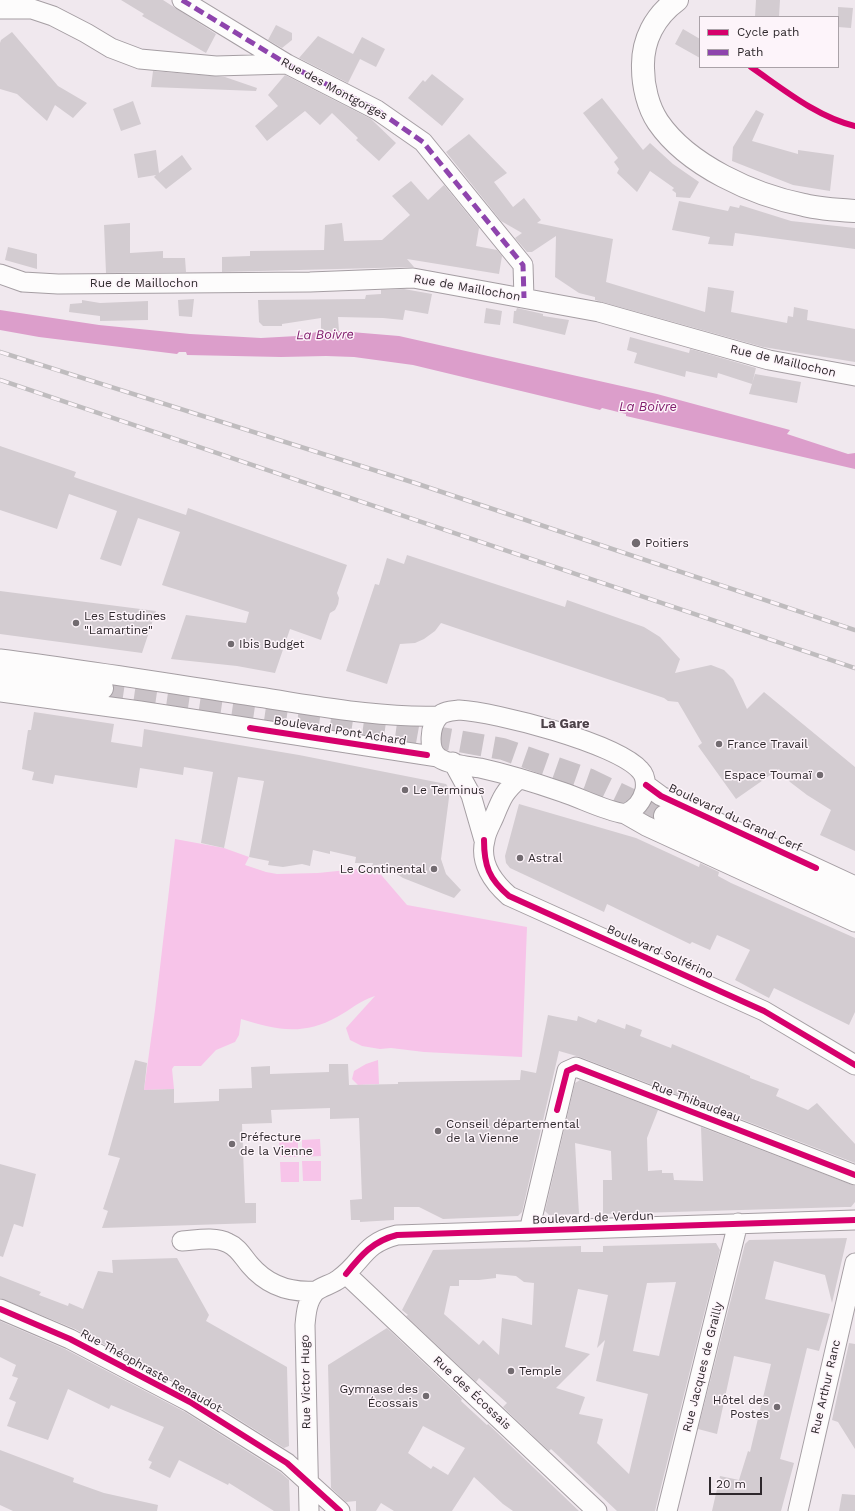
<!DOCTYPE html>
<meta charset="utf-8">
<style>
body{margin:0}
#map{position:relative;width:855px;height:1511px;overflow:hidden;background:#f0e8ee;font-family:"Work Sans",sans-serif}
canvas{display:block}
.legend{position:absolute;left:699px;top:16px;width:140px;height:52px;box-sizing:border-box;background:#fdf4fa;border:1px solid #aaa2a8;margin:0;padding:5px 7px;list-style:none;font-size:12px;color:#2e282c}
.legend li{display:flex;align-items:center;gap:8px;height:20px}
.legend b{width:20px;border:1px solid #aaa2a8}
.scale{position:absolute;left:709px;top:1477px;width:53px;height:18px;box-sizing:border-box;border:2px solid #2e282c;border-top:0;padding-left:5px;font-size:12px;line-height:14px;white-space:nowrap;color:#2e282c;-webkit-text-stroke:3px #fdf4fa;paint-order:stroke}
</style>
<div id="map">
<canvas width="855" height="1511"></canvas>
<ul class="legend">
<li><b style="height:5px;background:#d6006c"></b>Cycle path</li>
<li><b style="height:5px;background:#8e44ad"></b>Path</li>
</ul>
<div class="scale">20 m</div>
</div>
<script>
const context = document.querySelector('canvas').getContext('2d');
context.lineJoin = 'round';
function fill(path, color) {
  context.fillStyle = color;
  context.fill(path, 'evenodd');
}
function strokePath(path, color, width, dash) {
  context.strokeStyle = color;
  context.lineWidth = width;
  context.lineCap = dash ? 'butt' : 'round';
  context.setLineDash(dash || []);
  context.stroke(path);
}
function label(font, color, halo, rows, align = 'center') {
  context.font = font + ' "Work Sans",sans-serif';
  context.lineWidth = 3;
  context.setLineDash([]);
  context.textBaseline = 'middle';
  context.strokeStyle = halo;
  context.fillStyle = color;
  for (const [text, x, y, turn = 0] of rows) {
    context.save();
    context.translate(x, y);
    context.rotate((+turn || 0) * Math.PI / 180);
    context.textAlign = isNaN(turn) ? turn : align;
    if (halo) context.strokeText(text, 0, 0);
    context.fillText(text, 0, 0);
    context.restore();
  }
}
fill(new Path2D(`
 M175,839L224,848L249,857L245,865L266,872L277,874L318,873L357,869L377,870L407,905L527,927L522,1057L424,1052L391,1048L380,1049L362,1046L350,1040L346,1028L375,996C357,1002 352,1009 337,1017C303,1036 276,1030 241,1019L239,1035L235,1042L216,1050L201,1066H174L172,1069L174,1089L144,1090L155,1010Z
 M378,1060L379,1084L358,1085L352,1079L354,1071L366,1064Z
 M320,1139L321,1156L302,1157V1140Z
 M279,1140H298V1157H280Z
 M302,1161H321V1181H303Z
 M280,1162H299V1182H281Z`), '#f7c4e9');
fill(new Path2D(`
 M0,310L99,325L190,334L261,338L297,336L317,332L339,331L399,336L657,394L790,430L787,434L848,454L855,453V469L626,416V414L602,408L600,410L413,365L354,357L326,356L281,357L187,355L186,352H179L177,354L39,337L0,330Z`), '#dc9ecb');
fill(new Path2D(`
 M121,0H163L216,34L206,53L142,16L144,14Z
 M756,0H780L779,17H755Z
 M838,7L853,8L851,28L838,27Z
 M276,25L292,33V40L282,48L268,40Z
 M683,29L700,39V58L675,44Z
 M12,32L58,86L87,103L73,118L55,105L47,121L17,94L0,89V43L1,40Z
 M318,36L353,54L362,37L385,49L376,67L360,59L348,83L299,58Z
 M153,71L225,77L257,88L256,91L151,87Z
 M432,74L464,99L442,126L408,98L423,80L425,82Z
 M285,75L371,119L396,143L379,161L356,140L358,138L332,113L320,125L305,111L267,141L255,126L278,106L268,95Z
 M602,98L643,150L650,143L673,164L699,182L690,198L676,197V193L672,190L674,188L650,171L637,192L617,173L619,169L614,162L618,158L583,113Z
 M133,101L141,124L121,131L113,109Z
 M756,110L764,114L752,141L798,154V150L834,155L830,191L793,185L732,161L733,147Z
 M469,134L507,173L494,182L513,207L524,198L541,220L537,223L613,239L606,282L705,312L708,287L734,291L731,312L787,323L788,316L793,317L794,307L808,310L807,320L855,329V362L763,347L595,300V297L579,293L555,277L556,236L532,252H527L515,238L522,233L501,221L446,152Z
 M156,150L159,173L182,155L192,169L166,189L154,177L156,175L138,178L134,154Z
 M411,181L428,200L444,185L479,228L476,246L497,250L502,256L499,274L407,259L414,267L222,272V257L250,256V251L324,250L325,225L342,223L344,241L382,240L410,215L392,196Z
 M679,201L728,211L730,206L739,208L740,205L791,221L855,228V249L735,233L733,246L708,244L710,237L672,230Z
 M130,223V253L163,251V258H185L186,272L106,273L104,225Z
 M8,247L37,254V269L5,260Z
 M404,289L432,294L428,314L405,310L403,320L383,318L338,317L339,331H321V318L282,324V326H263L259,322L258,300L365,299L366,295L381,294V290Z
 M194,299L192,317L179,316L178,300Z
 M82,300L100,303L148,301V320L100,321V316L69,312L70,304L82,303Z
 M486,308L502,311L500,325L484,323Z
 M517,308L543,314V316L569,320L565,335L513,323L514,311H516Z
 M630,337L689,353L690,349L694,350L756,368L752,384L718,373L717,378L686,371L685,377L634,363L637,353L627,350Z
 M755,374L801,382L797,403L749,394Z
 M0,446L76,472L74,477L186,515L188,508L347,565L337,593L339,598L338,604L335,610L330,613L321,640L290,629L275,673L237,666L171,659L186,615L246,623L249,612L162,585L180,532L138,518L121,566L100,559L117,511L69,494L57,529L0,510Z
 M407,555L565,607L567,600L644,627L660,637L680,659L675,673L711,665L724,670L733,679L747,709L764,692L855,767V851L820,835L831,810L807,795L790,782L779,769L736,799L698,746L702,743L678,702L668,701L664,698L441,623L435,631L424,639L415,643L400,644L387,684L346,671L375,584L379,585L387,558L404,564Z
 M0,591L156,611L142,653L0,634Z
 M34,712L114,724L111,742L142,747L144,729L299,755L446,784L450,790L441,859L446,874L461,890L454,898L403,878L382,864L372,866L373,863H355L356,857L330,851V854L313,850L310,866L302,864L283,867L268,865L269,861L249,857L264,781L238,777L224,848L201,843L213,772L184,767L183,775L140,768L137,788L55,775L53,784L32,780L34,772L22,769L28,730H31Z
 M519,804L636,838L699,867L700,863L719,872L718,876L731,883L855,938V1012L849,1025L774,988L769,998L735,980L750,950L733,942L717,935L710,950L692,942L690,944L607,904L604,912L510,868L506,863L505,856Z
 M548,1015L577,1021L578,1016L596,1023L598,1019L625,1029L626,1024L642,1030L640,1036L671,1048L672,1044L750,1076V1078L779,1089L776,1096L808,1110L817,1103L855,1144V1163L580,1057L559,1051L522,1212L518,1216L443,1219L419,1207H394V1220L360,1222V1220H351L350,1200L362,1199L359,1118L330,1119V1108L271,1110L272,1123L242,1124L245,1203H256V1223L102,1228L108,1211L103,1209L120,1158L108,1155L135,1060L147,1063L144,1090L174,1089V1103L219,1101V1089L252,1088L251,1067L270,1066V1074L329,1072V1064H348L349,1085L398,1084V1082L520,1080L521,1070L536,1073Z
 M580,1080L658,1110L647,1138L648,1171L662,1170V1173H673L674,1180L703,1181L701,1127L855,1186V1202L851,1207H845L603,1214V1180H612L611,1151L575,1143L579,1214L549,1215L545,1211L575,1083Z
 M0,1164L36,1174L23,1227L14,1224L3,1257L0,1256Z
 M847,1238L832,1303L825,1275L774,1261L765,1299L830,1314L819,1351L807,1348L780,1459L794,1463L781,1511H712L720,1476L739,1480L748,1451L750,1452L771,1364L734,1356L717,1434L698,1429L745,1244L749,1240Z
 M716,1243L720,1250L655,1511H617L551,1449L549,1451L503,1407L507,1403L479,1378L476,1382L406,1316L408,1315L402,1310L433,1250L581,1246V1252H603V1246ZM496,1274L516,1276L524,1282L534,1283L532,1325L502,1318L499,1355L483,1340L479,1345L444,1314L450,1286H459V1280H479L496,1278ZM676,1282L659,1356L633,1351L647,1283ZM578,1289L608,1295L597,1348L605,1340L596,1381L648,1394L629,1474L597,1443L603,1419L579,1414L585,1397L556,1388L590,1354L565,1347Z
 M177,1258L209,1315L206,1321L287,1367L289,1446L284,1448L195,1392L75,1329L0,1298V1276L41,1292L39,1295L68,1306L69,1303L83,1309L98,1271L113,1273L112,1260Z
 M0,1321L65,1349L185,1412L280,1472L289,1480L290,1511H274L229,1483L228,1485L179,1460L170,1478L149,1468L152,1462L148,1460L164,1427L111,1405L109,1409L68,1389L48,1440L7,1426L16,1402L9,1399L18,1378L12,1376L16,1365L0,1357Z
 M387,1328L462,1399L461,1401L487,1425L488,1424L579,1511H513L503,1504L474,1477L452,1511H394L381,1503L376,1511H356V1501L346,1502L331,1488L328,1365ZM423,1426L465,1448L448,1475L433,1466L431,1469L408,1453Z
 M849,1343L855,1344V1449L838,1422L832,1420Z
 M0,1450L74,1478L73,1482L104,1493L158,1505L157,1511H13L0,1505Z
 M842,1494L855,1495V1511H839Z`), '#d3ccd1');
strokePath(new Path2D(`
 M102,688L413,733L503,749L588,779L665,816`), '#c9c2c7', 22, [22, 11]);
const minor = new Path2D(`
 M182,0L287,64L377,110L423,142L523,265L524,298
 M0,9H32L53,16L86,33L111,48L140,59L216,66L287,64
 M0,274L23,282L58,284L310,282L413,278L599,312L769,360L855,376
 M0,659C86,670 172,684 258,697C318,706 379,718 439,716
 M0,692L140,711L438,757
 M459,710C496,712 616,743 640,770C645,775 646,783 645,790C642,802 636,809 625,814C603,810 583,799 562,792C536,783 507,774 480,768C468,766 450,765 439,758C427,750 430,725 439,716C444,711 452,711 459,710Z
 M453,762L471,795L484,840
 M519,779C504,791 501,800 494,817C491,824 486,832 485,840C479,862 493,882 509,896L764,1011L855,1065
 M646,785L661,796L855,886
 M625,814L646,826L855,922
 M529,1231L567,1071L576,1067L855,1175
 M182,1241C196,1240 215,1236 228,1243C238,1247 243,1257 250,1265C267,1285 290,1293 316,1291
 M346,1274L597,1511
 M0,1309L70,1339L190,1402L287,1463L340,1511
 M309,1511L305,1325C306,1314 307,1301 315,1292C320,1287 333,1284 339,1279C364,1261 362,1244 397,1235L855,1220
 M667,1511L738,1223
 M798,1511L855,1263`);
const major = new Path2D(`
 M677,0C655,16 642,40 643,68C643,86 648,107 658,122C688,166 754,195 804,205C820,209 838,210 855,211
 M0,675L102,688
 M665,816L855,904`);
strokePath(minor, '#a59ea3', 21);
strokePath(major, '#a59ea3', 24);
strokePath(minor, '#fdfcfc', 19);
strokePath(major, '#fdfcfc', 22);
const rail = new Path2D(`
 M0,352L415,483L855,630
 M0,380L855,668`);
strokePath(rail, '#bfbcbe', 4.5);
strokePath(rail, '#fdf4fa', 3, [9]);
strokePath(new Path2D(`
 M182,0L287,64L377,110L423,142L523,265L524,298`), '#8e44ad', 5, [10, 5]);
strokePath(new Path2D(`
 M751,67C783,89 817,117 855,126
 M250,728L427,755
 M646,785L661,796L816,868
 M484,840C484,866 489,879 509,896L764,1011L855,1065
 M557,1110L567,1071L576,1067L855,1175
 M346,1274C361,1255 373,1241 397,1235L855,1220
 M0,1309L70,1339L190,1402L287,1463L340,1511`), '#d6006c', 6);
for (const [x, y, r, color] of [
 [636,543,5,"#726b70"],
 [76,623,4,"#726b70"],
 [231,644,4,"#726b70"],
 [719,744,4,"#726b70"],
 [820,775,4,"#726b70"],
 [405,790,4,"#726b70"],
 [520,858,4,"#726b70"],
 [434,869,4,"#726b70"],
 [438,1131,4,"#726b70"],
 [232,1144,4,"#726b70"],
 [511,1371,4,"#726b70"],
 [426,1396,4,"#726b70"],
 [777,1407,4,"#726b70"]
]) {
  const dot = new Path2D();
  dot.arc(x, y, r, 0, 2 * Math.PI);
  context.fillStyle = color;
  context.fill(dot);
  strokePath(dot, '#fdf4fa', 1.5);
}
label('12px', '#2e282c', '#fdf4fa', [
 ["Rue des Montgorges",334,89,28],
 ["Rue de Maillochon",144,283],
 ["Rue de Maillochon",467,288,10],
 ["Rue de Maillochon",783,361,13],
 ["Boulevard Pont Achard",340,731,9],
 ["Boulevard du Grand Cerf",735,818,25],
 ["Boulevard Solférino",660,952,24],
 ["Rue Thibaudeau",696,1102,21],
 ["Boulevard de Verdun",593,1218,-2],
 ["Rue Jacques de Grailly",703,1367,-76],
 ["Rue Théophraste Renaudot",151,1371,29],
 ["Rue Victor Hugo",306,1382,-91],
 ["Rue Arthur Ranc",826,1387,-77],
 ["Rue des Écossais",472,1393,43]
]);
label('12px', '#2e282c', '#fdf4fa', [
 ["Poitiers",645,543],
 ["Les Estudines",84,616],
 ["\"Lamartine\"",84,630],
 ["Ibis Budget",239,644],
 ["France Travail",727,744],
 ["Espace Toumaï",812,775,"right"],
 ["Le Terminus",413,790],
 ["Astral",528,858],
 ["Le Continental",426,869,"right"],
 ["Conseil départemental",446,1124],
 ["de la Vienne",446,1138],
 ["Préfecture",240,1137],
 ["de la Vienne",240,1151],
 ["Temple",519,1371],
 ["Gymnase des",418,1389,"right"],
 ["Écossais",418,1403,"right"],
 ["Hôtel des",769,1400,"right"],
 ["Postes",769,1414,"right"]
], 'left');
label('italic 13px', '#811d6d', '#fdf4fa', [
 ["La Boivre",325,335,-1],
 ["La Boivre",648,407]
]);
label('bold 13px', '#4c4048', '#fdf4fa', [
 ["La Gare",565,724]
]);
</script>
